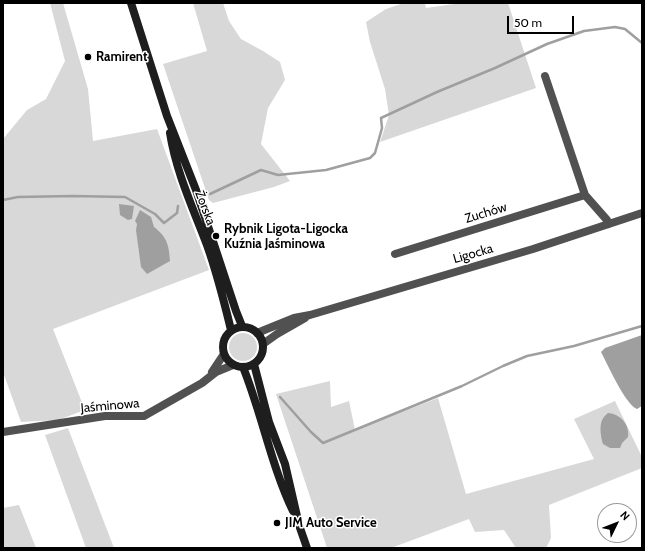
<!DOCTYPE html>
<meta charset="utf-8">
<style>
body{margin:0}
#map{position:relative;width:645px;height:551px;overflow:hidden;background:#fff;font-family:Cabin,sans-serif}
canvas{display:block}
.frame{position:absolute;inset:0;border:4px solid #000;pointer-events:none}
.north{position:absolute;left:597px;top:503px;width:40px;height:40px;box-sizing:border-box;background:#fff;border:1px solid #999;border-radius:50%;rotate:47deg;font-size:11px;font-weight:700;line-height:16px;text-align:center;color:#000}
.north::after{content:'';display:block;margin:auto;width:14px;height:18px;background:#000;clip-path:polygon(50% 0,100% 100%,50% 72%,0 100%)}
.scale{position:absolute;left:507px;top:16px;width:67px;height:18px;box-sizing:border-box;border:2px solid #000;border-top:0;padding-left:5px;font-size:12px;line-height:14px;white-space:nowrap;color:#000;-webkit-text-stroke:3px #fff;paint-order:stroke}
</style>
<div id="map">
<canvas width="645" height="551"></canvas>
<div class="frame"></div>
<div class="north">N</div>
<div class="scale">50 m</div>
</div>
<script>
const context = document.querySelector('canvas').getContext('2d');
context.lineJoin = 'round';
function fill(path, color) {
  context.fillStyle = color;
  context.fill(path, 'evenodd');
}
function strokePath(path, color, width, dash) {
  context.strokeStyle = color;
  context.lineWidth = width;
  context.lineCap = dash ? 'butt' : 'round';
  context.setLineDash(dash || []);
  context.stroke(path);
}
function label(font, color, halo, rows, align = 'center') {
  context.font = font + ' Cabin,sans-serif';
  context.lineWidth = 3;
  context.setLineDash([]);
  context.textBaseline = 'middle';
  context.strokeStyle = halo;
  context.fillStyle = color;
  for (const [text, x, y, turn = 0] of rows) {
    context.save();
    context.translate(x, y);
    context.rotate((+turn || 0) * Math.PI / 180);
    context.textAlign = isNaN(turn) ? turn : align;
    if (halo) context.strokeText(text, 0, 0);
    context.fillText(text, 0, 0);
    context.restore();
  }
}
fill(new Path2D(`
 M50,3H63L88,89L93,141L157,129L209,270L53,329L85,410L58,420L21,422L3,372V139L27,110L46,99L65,61Z
 M193,3H223L229,21L241,39L263,51L280,62L285,80L268,108L261,144L290,181L274,187L213,203L209,200L163,64L207,51Z
 M404,3H425L426,8L461,3H508L536,88L380,142L389,115L385,89L370,42L366,22L386,9Z
 M229 347a14 14 0 1 1 28 0a14 14 0 1 1-28 0Z
 M330,381L331,407L349,401L355,430L438,398L466,494L594,459L574,419L615,401L642,457V468L549,505L551,538L546,548H516L504,530L475,532L469,519L391,548H327L276,394Z
 M68,428L114,548H86L45,435Z
 M19,505L36,548H3V508Z`), '#d8d8d8');
fill(new Path2D(`
 M119,204L134,206L132,219L128,220L120,215Z
 M140,210L151,217L154,227C167,237 169,245 170,261L147,274L141,267L136,230L137,224L135,221Z
 M642,335V406L637,409C625,404 608,365 601,352L605,348Z
 M608,413C620,414 630,424 628,437L622,443L620,448H610L603,444C600,433 598,420 608,413Z`), '#9f9f9f');
strokePath(new Path2D(`
 M210,194L261,170L278,175L326,170L370,158L375,153L382,128L381,118L437,92L495,68L547,44L584,31L615,27L625,29L642,43
 M3,200L18,197L73,196L125,197L155,214L164,223L177,213L178,206
 M280,397L311,432L323,443L462,386L503,366L527,356L574,346L642,326`), '#9f9f9f', 2.5);
strokePath(new Path2D(`
 M545,76L585,195L607,220L609,224
 M395,254L585,195
 M257,333L294,318L310,315L533,249L642,213
 M263,344L277,334L305,318
 M212,372L224,354
 M3,432L105,416H144L202,383L216,372L233,365`), '#515151', 8);
strokePath(new Path2D(`
 M131,3L167,116L196,190L236,311L242,326
 M170,133C176,172 193,208 207,245C217,273 224,301 231,330
 M223 347a20 20 0 1 1 40 0a20 20 0 1 1-40 0Z
 M254,364L269,422L285,464L299,525L307,548
 M243,367C262,414 271,465 293,511`), '#1e1e1e', 8);
for (const [x, y, r, color] of [
 [88,57,4,"#000"],
 [216,236,4,"#000"],
 [277,523,4,"#000"]
]) {
  const dot = new Path2D();
  dot.arc(x, y, r, 0, 2 * Math.PI);
  context.fillStyle = color;
  context.fill(dot);
  strokePath(dot, '#fff', 1.5);
}
label('bold 13px', '#000', '#fff', [
 ["Ramirent",96,57],
 ["Rybnik Ligota-Ligocka",224,229],
 ["Kuźnia Jaśminowa",224,244],
 ["JIM Auto Service",285,523]
], 'left');
label('13px', '#000', '#fff', [
 ["Żorska",205,208,69],
 ["Zuchów",486,213,-17],
 ["Ligocka",473,254,-16],
 ["Jaśminowa",110,406,-5]
]);
</script>
